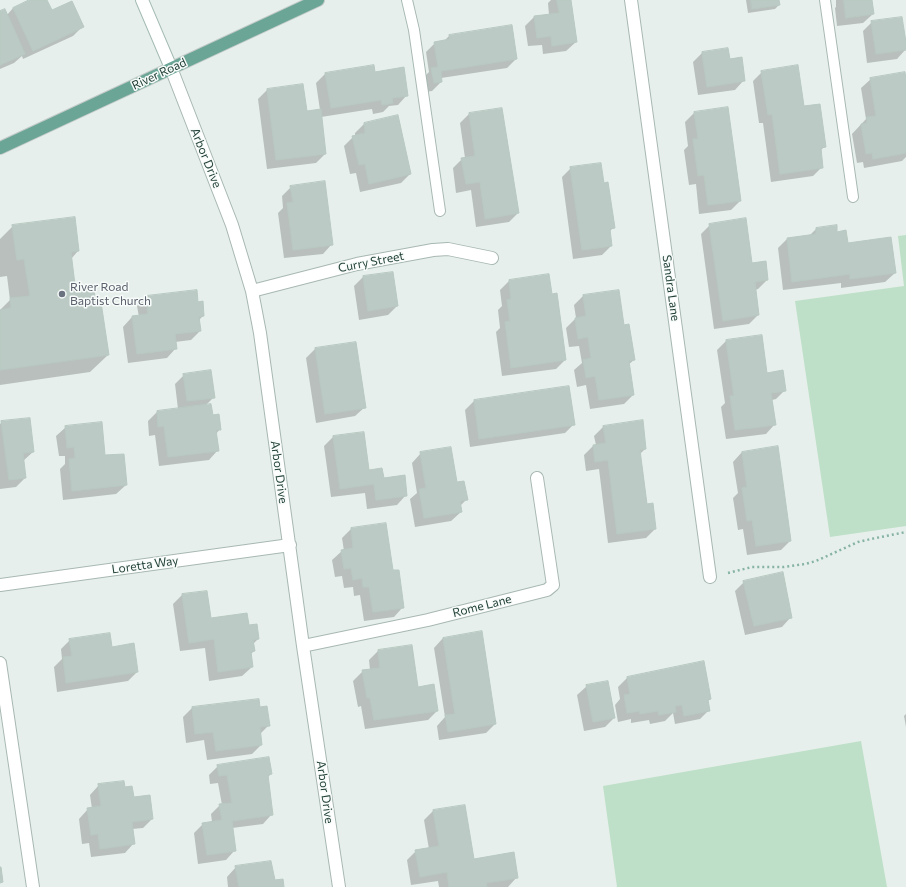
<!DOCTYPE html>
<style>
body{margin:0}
canvas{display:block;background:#e6efeb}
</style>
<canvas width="906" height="887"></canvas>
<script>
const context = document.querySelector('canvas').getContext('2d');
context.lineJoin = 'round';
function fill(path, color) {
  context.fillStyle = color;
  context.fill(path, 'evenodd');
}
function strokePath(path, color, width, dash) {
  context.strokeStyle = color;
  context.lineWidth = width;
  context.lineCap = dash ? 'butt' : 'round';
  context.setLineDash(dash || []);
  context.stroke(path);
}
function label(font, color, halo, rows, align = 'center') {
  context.font = font + ' Commissioner,sans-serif';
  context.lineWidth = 3;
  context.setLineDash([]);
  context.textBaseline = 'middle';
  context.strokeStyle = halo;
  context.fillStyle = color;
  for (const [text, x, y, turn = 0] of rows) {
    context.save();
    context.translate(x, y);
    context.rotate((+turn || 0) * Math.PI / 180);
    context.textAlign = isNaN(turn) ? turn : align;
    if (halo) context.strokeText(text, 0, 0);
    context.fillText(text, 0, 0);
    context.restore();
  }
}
fill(new Path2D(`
 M906,235V526L830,537L795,301L904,286L898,236Z
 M861,741L887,887H617L603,786Z`), '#bfe0c8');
fill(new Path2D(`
 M32,0H46L51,11L82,27L73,36L23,59L22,56L14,63L0,69V12L7,15L13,8Z
 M551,0H570L576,42L566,51L543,54L542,45L528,46L525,26L534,17L549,15L548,3Z
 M746,0H778L779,5L775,9L748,13Z
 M836,0H871L873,14L863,23L837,26L835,8L836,7Z
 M872,22L906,49L897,59L867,63L863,31Z
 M449,36L516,59L507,68L441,78V82L432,91L425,92L423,78L429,72L426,52L435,43L444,41Z
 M702,53L729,60L744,80L735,90L698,95L693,62Z
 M762,72L803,108L824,147L820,151L822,167L813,176L771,182L763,123H759L753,81Z
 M325,74L407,95L398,105L389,106L383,112L373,114L372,109L321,117L325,154L316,163L267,169L258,99L267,90L306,112L320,110L316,83Z
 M871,79L906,86V157L902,161L864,168L863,162L857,163L852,134L866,119L861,88Z
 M694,113L740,201L731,210L699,214L696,184L689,185L684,150L688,146L685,122Z
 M469,114L518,213L509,222L476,227L471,190L456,193L453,168L462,159L465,158L460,123Z
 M397,117L410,174L401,183L360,192L356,173L350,174L344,146L353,137H355V133L364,124Z
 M571,168L613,228L609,232L611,246L602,255L573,259L562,177Z
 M291,187L332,244L323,254L284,258L278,213L283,208L282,196Z
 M710,225L767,280L758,289L755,290L758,315L749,324L714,329L701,234Z
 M13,226L78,251L71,259L76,294L108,355L90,372L0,385V310L10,300L7,276L0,277V239Z
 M816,229L836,233L847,244L895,273L885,282L841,288V283L783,290L778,248L787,239L809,236Z
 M363,277L397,306L388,315L359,320L354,286Z
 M509,281L565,360L556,369L502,376L496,332L500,328L498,310L502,306L500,290Z
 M583,296L623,326L634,360L628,365L633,395L624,404L590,409L586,385L577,387L574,370L582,363L579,346L569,347L566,328L576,318L574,305Z
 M147,297L197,303L203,316L199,320L200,331L191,340L175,342L176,348L167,358L128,363L123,327L132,317H139L137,306Z
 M726,341L785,390L776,399L772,400L775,424L766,434L726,439L721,407L725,403L717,350Z
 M355,343L365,407L355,416L316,423L306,358L315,349Z
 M184,375L214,397L205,406L220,429L216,434L218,450L209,460L159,466L155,435L149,436L148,421L157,412L178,409L175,384Z
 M569,387L574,424L565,433L470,447L465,410L474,401Z
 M2,422L33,452L23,461L25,478L16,487L0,489V424Z
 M604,426L645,449L640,454L647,505L655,529L646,538L608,543L599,469L586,471L584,455L594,445H596L594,436Z
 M66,427L104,456L126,485L116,494L63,500L60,469L65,464V456H59L56,436Z
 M333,437L368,471L383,479L406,495L397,505L367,509L365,493L331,497L324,446Z
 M742,452L790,541L781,550L747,555L743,529L738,530L733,498L738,493L733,462Z
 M421,453L456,483L467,499L460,506L461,512L451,521L415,527L410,499L417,493L412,463Z
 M385,524L392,572L403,607L394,617L364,621L360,595L354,596L353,587L344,588L342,576L335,577L332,560L342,551H344L342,538L351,529Z
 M744,582L791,617L782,627L745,635L735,591Z
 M182,595L210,619L248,626L258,639L253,644L254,651L250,655L252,667L242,676L209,681L205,648L180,651L173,604Z
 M443,638L495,724L486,733L439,740L437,726L445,717L434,648Z
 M70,640L137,672L128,681L57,692L54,667L62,659L61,649Z
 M412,646L417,688L437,711L428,720L365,729L361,706L358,707L353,681L363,671L370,670L369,660L378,651Z
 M627,678L710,699L708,701L709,710L700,719L675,724L673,713L665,721L650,724L649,720L631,723V719L618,722L615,705L620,699L618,687Z
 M587,686L614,718L605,727L584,731L577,695Z
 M258,700L259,708L269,725L260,734L261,745L252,754L207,760L204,740L186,743L183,717L192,708Z
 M906,714V727L904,716Z
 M218,766L271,774L267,778L272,814L263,824L232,828L235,850L226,860L198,864L194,833L203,824L212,822L211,814L220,805H222L218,783L210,784L209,775Z
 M99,785L124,789L152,819L143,828L132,829L134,843L125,853L91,857L89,843L82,844L79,819L88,809H92L90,795Z
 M464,806L473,860L517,877L508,887H439L438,881L411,885L407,860L416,851L429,849L424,820L433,811Z
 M236,867L274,881L283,887H228L227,877Z`), '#0003');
const building = new Path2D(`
 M29,0H47L52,10L72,1L84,27L33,51L13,8Z
 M557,0H571L577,42L552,46L551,36L537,38L534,16L559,13Z
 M751,0H779L780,5L752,9Z
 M844,0H872L874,14L846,18Z
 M5,9L25,54L0,65V11Z
 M902,17L906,42V50L876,54L871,21Z
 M512,25L517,59L441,71L442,82L434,83L431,68L438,67L434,42L450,39L449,35Z
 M728,48L730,59L742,57L745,81L707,87L702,52Z
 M374,65L375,72L404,67L408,96L392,98L393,103L382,105L381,100L331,108L325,73Z
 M798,65L804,106L820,104L826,147L821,148L823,168L780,174L772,114L768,115L761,71Z
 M905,72L906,79V153L873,159L872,153L866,154L861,124L867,123V117L876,116L870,78Z
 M303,84L307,111L321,109L326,154L276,160L267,89Z
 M728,107L741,201L708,205L704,175L698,176L693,139H698L694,112Z
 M502,108L519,213L485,219L480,182L466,184L461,158L475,156L469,113Z
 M398,115L411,174L369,184L365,164L359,165L352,136L365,133L364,123Z
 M601,163L604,183L608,182L615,228L610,229L612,246L582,250L570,167Z
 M325,181L333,245L293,250L287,203L293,202L290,186Z
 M75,217L79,251L71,252L76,293L94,290L96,303L101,302L109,355L0,370V310L11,308L10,298L30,296L24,259L17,260L12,225Z
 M746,218L752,263L766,261L768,280L755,282L759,315L723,321L709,224Z
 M837,225V232L846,230L848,243L891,237L896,273L850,279V274L792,282L787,238L816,234V228Z
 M393,272L398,306L368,311L363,276Z
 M549,274L552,294L557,293L566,360L511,368L505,322L510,321L507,300L511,299L509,280Z
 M197,290L198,302L203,301L204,316L199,317L201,331L175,334L177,349L137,354L132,316L148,314L146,296Z
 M619,290L624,325L629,324L635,360L629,361L634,395L599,400L595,376L586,378L583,360L591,358L588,337L578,339L575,318L586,316L583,295Z
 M762,335L767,373L783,370L786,391L771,393L776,425L735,430L730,396H734L726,340Z
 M356,342L366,408L325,414L315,348Z
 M211,370L215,398L187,401L183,374Z
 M569,386L575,425L479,439L474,400Z
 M211,404L213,415L219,414L221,430H216L219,451L168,457L164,426L158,427L157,411Z
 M30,418L34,452L23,453L26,478L9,480L1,421Z
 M643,420L646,449L640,450L647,504L653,503L656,529L617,534L608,460L595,462L593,445L606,443L603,426Z
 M102,422L105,455L124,454L127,485L72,491L69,459L75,458L74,447L67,448L65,426Z
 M364,432L369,470L382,468L384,478L405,475L407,496L376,500L374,484L340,489L333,436Z
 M778,446L791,541L756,546L752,520L747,521L742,488L747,487L742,452Z
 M451,447L457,482L464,481L468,500L460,501L462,512L424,518L419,489L426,488L420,452Z
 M386,523L393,570H399L404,608L373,612L369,587H363L362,578L353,580L351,568L344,569L341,550L353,548L351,528Z
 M783,572L792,618L754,626L743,581Z
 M207,591L211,618L247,613L249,625L257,624L259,639L253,640L255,651L251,652L253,667L218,672L214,639L189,643L182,594Z
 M482,631L496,724L448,732L445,715L455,714L443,638Z
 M110,633L112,647L134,643L138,672L66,683L63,657L72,656L69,639Z
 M412,645L418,687L434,684L438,711L374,720L370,698H367L362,670L380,668L378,650Z
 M704,661L711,699L708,700L710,711L684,716L682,705L675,706L676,712L659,715L658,711L640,714V711L627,713L624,695L630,694L627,677Z
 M608,681L615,718L593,722L586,685Z
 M259,699L260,707L267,706L270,726L260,727L262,745L216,751L213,732L195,734L192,707Z
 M269,757L272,774L268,775L273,815L232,821L236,851L207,855L202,823L222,820L219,804L232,803L227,775L219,776L217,765Z
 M124,781L125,787L132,786L134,797L150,795L153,819L132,822L135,844L100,849L98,834L91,835L87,808L101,806L98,784Z
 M465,805L474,859L514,852L518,878L486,883L487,887H449L447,872L420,877L415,850L439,846L433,810Z
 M271,861L275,880L283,879L284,887H239L235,866Z
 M0,867H1L3,882L0,883Z`);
fill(building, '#bbcac4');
strokePath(building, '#b8c9c2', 1);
const lane = new Path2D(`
 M407,0L414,30L440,211
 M825,0L853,197`);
const street = new Path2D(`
 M631,0L710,577
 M171,68L232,225L252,291L260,333L303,646L339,887
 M252,291L357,264L433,250L448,249L492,258
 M0,585L290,545
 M303,646L428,620L547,590L553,585L537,478
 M0,663L33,887`);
const secondary = new Path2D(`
 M142,0L171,68`);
const primary = new Path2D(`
 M0,148L318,0`);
strokePath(lane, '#a8b8b2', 12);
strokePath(street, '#a8b8b2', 14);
strokePath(secondary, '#a4bbb3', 14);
strokePath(primary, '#c2cac8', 14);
strokePath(new Path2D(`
 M728,573L752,567H784L805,564L816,561L858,542L871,539L906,532`), '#86b3a5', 2.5, [2, 3]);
strokePath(lane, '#fff', 10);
strokePath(street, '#fff', 12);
strokePath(secondary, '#fff', 12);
strokePath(primary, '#6aa596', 12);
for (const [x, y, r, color] of [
 [62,294,4,"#6b7280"]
]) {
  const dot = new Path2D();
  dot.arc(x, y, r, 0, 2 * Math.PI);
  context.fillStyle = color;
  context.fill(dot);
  strokePath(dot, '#f7fbf9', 1.5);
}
label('12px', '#24423a', '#f7fbf9', [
 ["River Road",159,74,-25],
 ["Arbor Drive",206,158,68],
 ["Curry Street",371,262,-11],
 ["Sandra Lane",671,288,82],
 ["Arbor Drive",279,472,82],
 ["Loretta Way",145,565,-8],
 ["Rome Lane",482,606,-14],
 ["Arbor Drive",325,792,82]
]);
label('12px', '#5b616d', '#f7fbf9', [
 ["River Road",70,287],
 ["Baptist Church",70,301]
], 'left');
</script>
